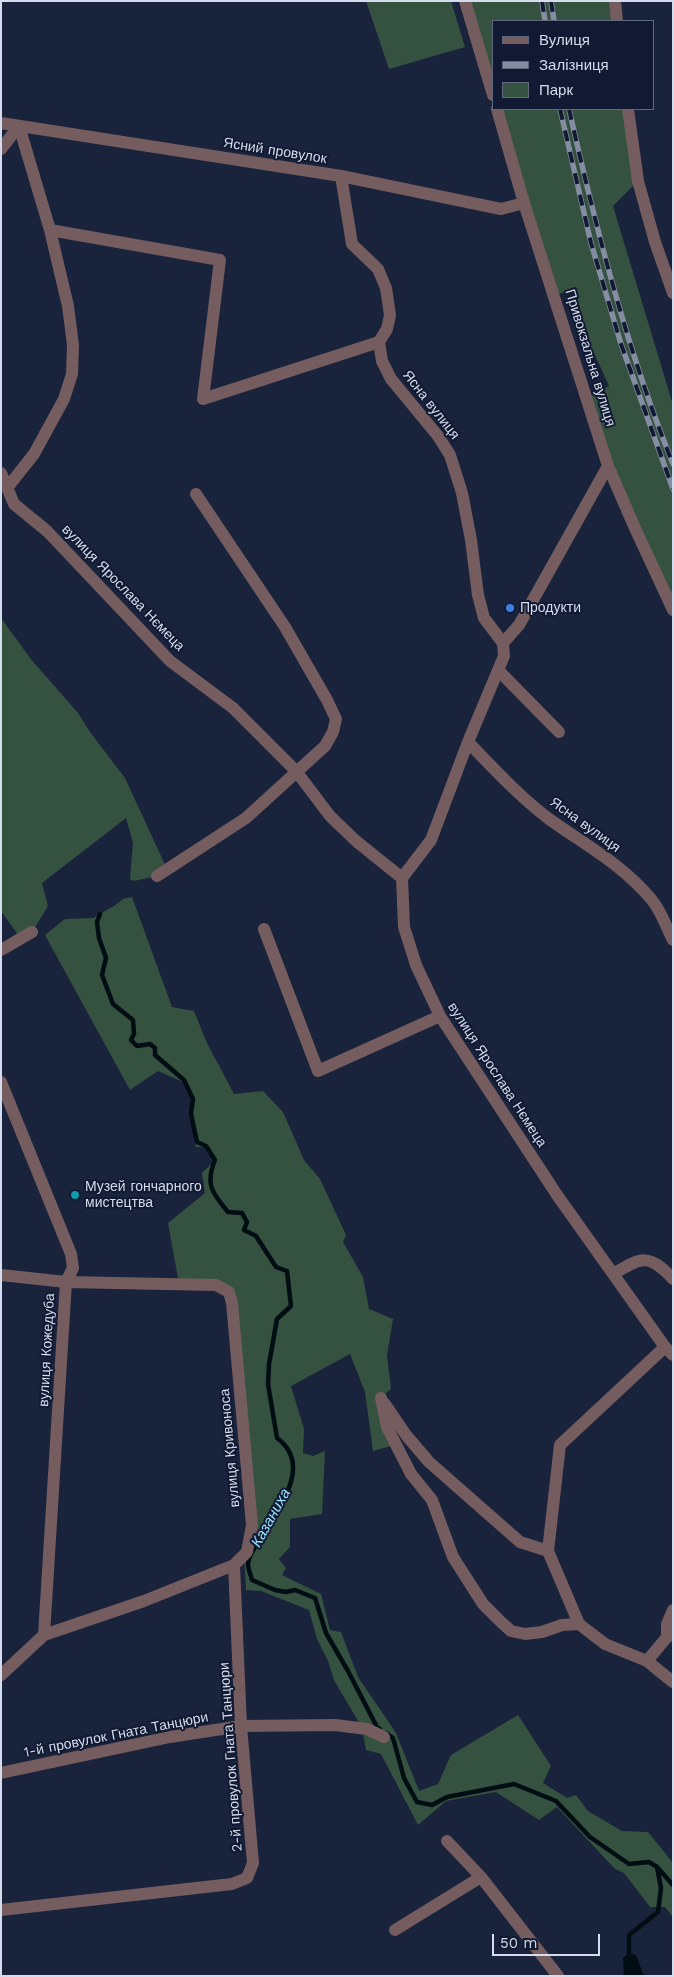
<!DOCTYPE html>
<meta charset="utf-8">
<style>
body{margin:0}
#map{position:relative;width:674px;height:1977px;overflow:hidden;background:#1a233c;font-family:"Work Sans",sans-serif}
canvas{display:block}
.frame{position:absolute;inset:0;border:2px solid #d5dced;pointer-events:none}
.legend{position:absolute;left:492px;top:20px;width:162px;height:90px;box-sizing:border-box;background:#111a32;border:1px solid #5f687d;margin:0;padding:6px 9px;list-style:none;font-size:15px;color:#d5dced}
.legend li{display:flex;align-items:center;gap:10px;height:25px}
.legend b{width:25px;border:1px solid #5f687d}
.scale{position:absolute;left:492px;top:1934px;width:108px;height:22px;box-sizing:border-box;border:2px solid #d5dced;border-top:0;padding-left:6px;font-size:15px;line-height:18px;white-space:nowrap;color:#d5dced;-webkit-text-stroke:4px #111a32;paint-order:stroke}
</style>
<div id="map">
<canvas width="674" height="1977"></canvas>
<div class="frame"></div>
<ul class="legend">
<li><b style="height:6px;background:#755c5e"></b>Вулиця</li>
<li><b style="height:6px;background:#858da2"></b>Залізниця</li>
<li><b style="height:14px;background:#34523f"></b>Парк</li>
</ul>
<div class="scale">50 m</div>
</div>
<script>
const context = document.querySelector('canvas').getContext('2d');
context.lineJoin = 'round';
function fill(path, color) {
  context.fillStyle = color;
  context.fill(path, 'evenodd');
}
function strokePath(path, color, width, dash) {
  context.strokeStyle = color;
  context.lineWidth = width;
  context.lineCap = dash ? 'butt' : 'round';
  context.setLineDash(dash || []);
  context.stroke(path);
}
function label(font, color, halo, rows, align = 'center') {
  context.font = font + ' "Work Sans",sans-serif';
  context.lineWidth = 4;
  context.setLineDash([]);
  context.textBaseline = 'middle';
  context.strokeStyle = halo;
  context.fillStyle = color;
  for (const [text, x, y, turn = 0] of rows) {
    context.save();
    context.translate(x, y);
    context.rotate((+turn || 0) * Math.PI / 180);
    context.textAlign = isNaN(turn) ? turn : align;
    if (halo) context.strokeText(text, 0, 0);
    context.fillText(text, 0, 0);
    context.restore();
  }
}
fill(new Path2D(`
 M366,1H451L465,47L389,69Z
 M465,1H615L617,21H493V95Z
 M497,109H628L638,181L613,206L673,405V610L586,397L609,386L585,333L572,290L555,295Z
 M1,618L30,658L78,713L90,732L125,778L167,869L157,876L134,881L130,879L133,843L126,818L42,883L48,906L32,932L21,939L1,911Z
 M132,897L172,1007L194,1011L207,1043L234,1094L263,1091L283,1112L304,1160L320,1179L346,1235L343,1242L363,1277L369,1309L393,1319L387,1355L391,1389L381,1398L395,1445L373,1451L365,1392L350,1354L291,1386L304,1429L303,1453L313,1456L325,1451L322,1514L290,1519V1547L279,1559L286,1568L282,1575L321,1594L330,1630L341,1632L358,1677L396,1733L419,1791L438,1784L451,1755L518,1715L551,1766L543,1783L567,1798L576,1795L588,1811L622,1831L648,1832L673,1863V1917L665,1907H650L624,1873L615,1869L557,1807L539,1820L496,1792L446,1801L418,1825L381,1754L366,1750L362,1728L334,1680L328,1661L317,1639L309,1610L261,1591L246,1590L244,1556L252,1525L229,1292L179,1284L168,1223L205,1193L202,1173L213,1162L206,1147H196L190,1108L193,1099L183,1082L158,1071L130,1090L45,935L65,919L93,918L114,906L123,899Z`), '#34523f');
fill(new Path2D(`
 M629,1953L636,1955L644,1976H624L623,1958Z`), '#000d13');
strokePath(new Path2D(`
 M100,914L97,922L99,938L106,958L102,975L113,1004L133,1020L134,1034L131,1040L137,1046L150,1044L155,1048V1055L184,1080L193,1099L191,1114L197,1142L206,1146L215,1160C205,1184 212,1193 228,1212L242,1213L247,1222L244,1230L256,1236L276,1267L287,1271L291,1306L277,1319L269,1364L268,1384L277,1438C315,1466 276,1511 259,1540C255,1548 248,1556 248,1565C248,1569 251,1575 252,1580L275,1590L286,1592L295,1590L315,1598L326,1633L348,1671L377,1727L380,1729
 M386,1733L393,1738L404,1778L417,1802L432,1805L447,1797L514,1784L556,1801L590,1837L629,1864L649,1862L657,1867L673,1885
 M629,1958V1935L658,1912L661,1888L657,1867`), '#000d13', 4.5);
strokePath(new Path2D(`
 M465,1L493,95
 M615,1L617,21
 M497,109L524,203L608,466L634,526L673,610
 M628,109L638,181L655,242L673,293
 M1,123L341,176L501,209L524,203
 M1,149L19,126
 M341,176L352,244L378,269L386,288L390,315L387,329L379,342L382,361L391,379L438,436L450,455L462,493L471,540L478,595L484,618L503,643L504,656L468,742L431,840L402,878
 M50,230L220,260L203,399L379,342
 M1,473L14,504L47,531L170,661L233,708L296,771L330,816L356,841L402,878L404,927L416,965L440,1016L557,1195L665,1347L673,1355
 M7,488L34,454L64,399L72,374L73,345L68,306L50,230L19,126
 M503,643L519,625L608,466
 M498,670L559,732
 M468,742C494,769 519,796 549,819C584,844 623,865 651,899C661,910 666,927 673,940
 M157,876L246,818L325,746L333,732L336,719L327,700L285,627L196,494
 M264,929L318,1071L440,1016
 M1,950L32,932
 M1,1082L71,1254L73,1268L66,1282L44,1635
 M613,1274C642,1257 649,1253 673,1279
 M1,1275L66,1282L216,1285L229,1292L232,1303L252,1525L247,1552L234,1565L144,1601L44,1635L1,1675
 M381,1398L387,1427L411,1474L432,1500L453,1557L483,1604L501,1622L511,1631L525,1634L542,1632L562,1625L579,1624L605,1644L647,1661L673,1682
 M385,1404L406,1435L429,1462L520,1542L548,1551
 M579,1624L548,1551L560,1445L665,1347
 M667,1637V1624L673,1610
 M647,1661L667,1637L673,1634
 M1,1773L170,1737L241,1726L335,1725L367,1729L384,1737
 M447,1841L481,1877L558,1976
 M1,1910L232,1884L247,1878L253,1863L241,1726L234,1565
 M395,1930L481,1877`), '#755c5e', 12);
const rail = new Path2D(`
 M542,1L545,21
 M551,1L554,21
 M560,109L591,243L621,344L673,489
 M569,109C596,229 627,350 673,464`);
strokePath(rail, '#858da2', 5.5);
strokePath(rail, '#111a32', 4, [11]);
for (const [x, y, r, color] of [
 [510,608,5,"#3f7fe0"],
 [75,1195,5,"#0f9aa8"]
]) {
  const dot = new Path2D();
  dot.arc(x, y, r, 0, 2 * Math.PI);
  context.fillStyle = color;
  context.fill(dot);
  strokePath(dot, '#111a32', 2);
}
label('14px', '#d5dced', '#111a32', [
 ["Ясний провулок",275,151,9],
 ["Привокзальна вулиця",590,358,73],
 ["Ясна вулиця",431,405,52],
 ["вулиця Ярослава Нємеца",123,588,46],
 ["Ясна вулиця",585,825,36],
 ["вулиця Ярослава Нємеца",497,1075,57],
 ["вулиця Кожедуба",47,1350,-87],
 ["вулиця Кривоноса",230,1448,-95],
 ["1-й провулок Гната Танцюри",116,1735,-11],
 ["2-й провулок Гната Танцюри",231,1757,-94]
]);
label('14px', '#d5dced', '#111a32', [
 ["Продукти",520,608],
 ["Музей гончарного",85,1187],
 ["мистецтва",85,1203]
], 'left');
label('italic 15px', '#99e3fd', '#111a32', [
 ["Казаниха",271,1518,-61]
]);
</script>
